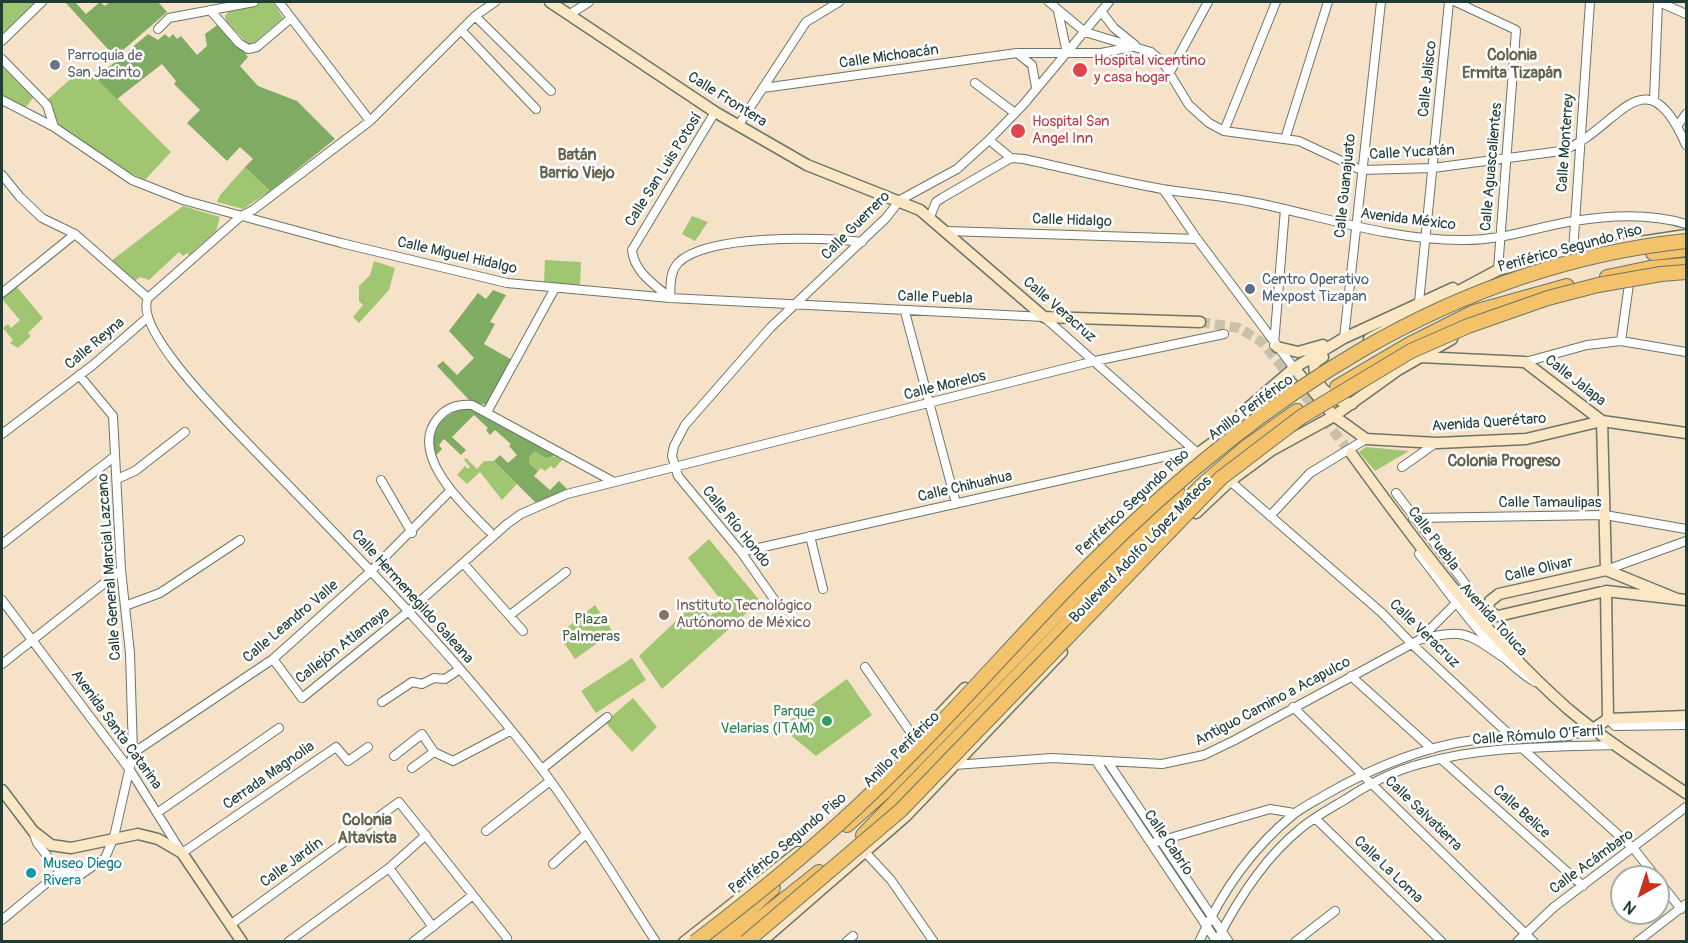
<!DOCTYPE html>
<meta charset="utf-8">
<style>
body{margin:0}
#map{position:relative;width:1688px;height:943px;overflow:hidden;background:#f5e2c8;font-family:Pangolin,sans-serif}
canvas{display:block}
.frame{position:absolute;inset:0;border:3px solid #1f3d34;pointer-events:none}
.north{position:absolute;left:1610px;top:865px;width:60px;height:60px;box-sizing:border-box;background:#fff;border:2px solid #a5b1ae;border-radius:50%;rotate:219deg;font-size:16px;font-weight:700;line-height:24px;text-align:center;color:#1f3d34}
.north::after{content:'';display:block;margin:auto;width:21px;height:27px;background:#c8321e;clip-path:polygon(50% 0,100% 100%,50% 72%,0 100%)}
</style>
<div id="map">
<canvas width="1688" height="943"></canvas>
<div class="frame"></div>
<div class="north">N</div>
</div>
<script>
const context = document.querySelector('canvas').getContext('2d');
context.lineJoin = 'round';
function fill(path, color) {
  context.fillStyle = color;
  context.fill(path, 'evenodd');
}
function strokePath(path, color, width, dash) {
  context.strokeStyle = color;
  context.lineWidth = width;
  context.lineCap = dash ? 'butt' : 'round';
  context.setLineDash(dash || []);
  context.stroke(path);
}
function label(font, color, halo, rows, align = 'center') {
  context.font = font + ' Pangolin,sans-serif';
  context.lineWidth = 5;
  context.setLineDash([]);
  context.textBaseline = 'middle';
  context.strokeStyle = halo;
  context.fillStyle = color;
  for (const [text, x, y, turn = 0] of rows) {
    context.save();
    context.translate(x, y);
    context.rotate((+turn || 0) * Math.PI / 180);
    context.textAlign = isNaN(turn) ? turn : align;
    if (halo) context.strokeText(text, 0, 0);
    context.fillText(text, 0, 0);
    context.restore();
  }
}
fill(new Path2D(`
 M2,2H38L2,38Z
 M263,2H273L283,18L250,46L226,21L225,16L230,10Z
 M2,63L33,98L26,107L2,95Z
 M85,66L171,152L145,180L109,163L59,125L47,100Z
 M245,167L270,191L243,209L217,202L220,195Z
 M183,206L220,217L216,231L189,255L187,253L183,256L179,252L149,280L140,277L134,281L111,261Z
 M692,216L708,222L695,241L682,234Z
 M545,260L581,262L580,285L544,283Z
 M374,261L395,268L389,290L359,323L353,317L363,305L359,301V286L370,275Z
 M16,286L43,318L28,333L31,336L18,348L10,343L13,340L3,328L8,324L11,328L20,320L2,299Z
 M1366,447L1409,451L1375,471L1359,452Z
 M535,450L554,457L556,455L563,459L554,469L551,466L545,471L541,468L538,471L529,463V457Z
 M466,458L477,469L484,461H494L517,484L502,500L480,472L467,484L457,475L465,466L468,469L470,467L464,460Z
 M709,539L760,601L662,689L639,656L697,601L710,616L724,604L688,558Z
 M595,605L613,632L575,659L562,640L567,635L564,630Z
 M632,658L646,680L596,713L581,691Z
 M847,679L872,715L816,756L781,727Z
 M633,698L657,727L632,752L605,722Z`), '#a1c671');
fill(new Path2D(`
 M65,2H75L86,14L100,2L105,6L110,2H158L167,12L115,57Z
 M220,23L248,57L240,66L258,86L297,101L335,139L270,191L245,167L253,159L240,147L227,161L187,123L200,110L174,84L176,81L162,64L117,99L96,78L148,34L158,40L165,34L169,38L173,34L177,39L181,36L197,55L207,46L205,34Z
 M493,290L506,295L490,322L495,324L484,344L512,360L486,405L470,401L437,366L443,361L457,375L474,358L449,331L478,293L486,299Z
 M471,409L556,455L546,458L535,451L529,457V463L538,471L534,476L550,490L559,481L568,490L537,504L494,461L500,455L508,463L517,455L509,446L511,444L495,430L490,435L486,430L488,428L474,415L452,437L466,450L461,455L444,439L439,445L442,449L436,455C426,430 447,408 471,409Z`), '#80ab63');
strokePath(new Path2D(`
 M1200,322L1239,328L1262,342L1351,453`), '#cac1aa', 10, [10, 5]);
const street = new Path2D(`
 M279,2L370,121
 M495,2L475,16L370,121L253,210L241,216L148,298C132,331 233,427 256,452C356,555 457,657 544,772C584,826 619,885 656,942
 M1049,2L1085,32L1151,52L1162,61L1189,105L1209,123L1224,131L1299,141L1361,170L1433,168L1561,151C1617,132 1644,49 1686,145
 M1456,2L1516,30L1498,270
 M1659,2L1686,14
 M210,10L239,43L248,49L257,47L291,18
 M1058,11L1067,53
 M1101,11L1114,28L1135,45
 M570,14L589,2
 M475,16L551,91
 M158,29L169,18L254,2
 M461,30L536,109
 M2,41L42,2
 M1017,53L1032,65L1036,87
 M2,59L47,105L54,127
 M1170,72L1208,2
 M975,83L1015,113
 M763,88L1017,53H1101L1132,47
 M2,100L54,127L132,180L183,200L341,243L507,283L670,298L1044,317L1194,450
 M1654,100L1658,2
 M1678,125L1686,114
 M738,126L806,22L839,2
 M1224,131L1276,2
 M1285,139L1328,2
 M989,140L1011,158
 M2,175L20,197L42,218L75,234L148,298
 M1163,189L1197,239L1294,368
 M930,217L936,202L942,198L1011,158L1024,159C1070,169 1116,181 1162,189C1193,194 1225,196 1257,203C1325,217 1391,240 1462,240C1501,241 1536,227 1574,221C1611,215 1650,213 1686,224
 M946,231L1197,239
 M1573,252L1590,2
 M2,293L75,234
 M670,298C671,286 669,273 678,263C706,234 823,237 862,242
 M670,298C654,284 634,272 632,250L715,112
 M1419,302L1449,2
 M905,312L956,503
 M1344,338L1381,2
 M1621,341L1629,284
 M1274,345L1285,209
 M1525,362L1587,345L1621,341L1686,352
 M487,412L555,288
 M2,434L93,365L147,318
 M1402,467L1436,443
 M117,479L135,471L185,432
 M381,480L412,533
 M1230,481L1382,613L1413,645L1514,739L1569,736L1593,729
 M1396,493L1467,586
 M1270,516L1310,473L1366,439
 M1413,518L1605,515L1686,529
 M489,531C465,507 407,454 438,418C447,407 459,404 472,405L614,482
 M810,536L823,589
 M2,544L115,456
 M741,552L1194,450
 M1419,554C1450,594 1492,656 1535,682
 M463,563L523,631
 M1606,570L1686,541
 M2,600L130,770L182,853L336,747L348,761L368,747
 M778,605L741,552L678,476L672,456L674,446L685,425L770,328L886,218L900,200L957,169L989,140L1023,105L1109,2
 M125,606L160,593L240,540
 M510,615L566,572
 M1420,639L1456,603
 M273,659L302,698L410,610L507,524L521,514L567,494L1095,361L1224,334
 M2,664L121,570
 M865,667L916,740
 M1351,676L1432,749
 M382,702L412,682L422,684L434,678L445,679L460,669
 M1293,707L1534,942
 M1608,719L1615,726L1686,725
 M1523,749L1634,849L1656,877
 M133,753L273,659L370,572L450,491
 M394,756L422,734L434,752L453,761L510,731
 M1441,759L1583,886
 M1096,761L1217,942
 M1108,762L1229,942
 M954,765L1052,758L1162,764L1204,755L1235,740L1419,640C1465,627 1468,634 1507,660
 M412,768L434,752
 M542,769L607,717
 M157,813L279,728
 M1315,818L1442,942
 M33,831L37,843L60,872L80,875L105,858L114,837L133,753L130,653L121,570L113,416L79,375
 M486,831L550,781
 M1156,842L1270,809L1294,813
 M864,851L891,880L934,942
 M553,864L586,834
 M389,868L433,927
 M1658,880L1681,909
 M2,920L60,872
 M230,925L399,802L507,938
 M288,942L389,868L426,835
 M413,942L473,895
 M846,942L853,936
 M1199,942C1221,893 1252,848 1294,814C1303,807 1315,801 1325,795C1372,768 1421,747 1474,740
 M1216,942C1237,901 1264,858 1300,829C1314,817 1331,808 1346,799C1369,784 1393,771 1420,764C1482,746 1550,747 1614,745
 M1295,942L1335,911
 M1517,942L1554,907L1686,807
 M1637,942L1686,904`);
const secondary = new Path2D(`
 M550,2L715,112L807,165L920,210L1044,317L1200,322
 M1369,339L1498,270L1573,252L1686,235
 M1277,347L1298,352L1323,345
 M1323,357L1314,363C1314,387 1329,399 1352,404
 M1420,357L1525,362L1602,421L1606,570
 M1294,368L1334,416L1366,439L1437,443L1526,439L1602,421L1686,433
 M1241,414L1294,368L1344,338L1453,288
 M1351,453C1417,544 1483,634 1568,709C1605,740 1646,766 1686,793
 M1196,513L1230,481L1272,450L1334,416L1398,370L1452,339
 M1104,543L1176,469L1282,393
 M1606,570L1499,594L1490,601L1488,607L1491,613L1498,616L1606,591L1677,599
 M1606,570L1677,599L1686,600
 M1606,591L1608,719
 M1593,729L1608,719L1686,716
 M907,749L965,688
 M2,790L33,831L51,845L71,848L138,834L158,839L182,853L242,942
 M684,942L798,852
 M761,942L906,816L1062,652`);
const highway = new Path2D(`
 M1653,253L1686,249
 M1607,277L1650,268L1686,265
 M1337,387L1410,344L1474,312L1567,286
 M847,825L884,792L1177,491
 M863,835L1201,486L1245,448L1297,411
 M714,942L773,888
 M731,942L819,872`);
strokePath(street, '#6a7768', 10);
strokePath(secondary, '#6a7768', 13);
strokePath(highway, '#6a7768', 16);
strokePath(street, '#fff', 8);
strokePath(secondary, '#fbe7c3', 10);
strokePath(highway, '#f4c26a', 14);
const highwayBridge = new Path2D(`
 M695,942C758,894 820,844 876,789C951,717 1018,637 1091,564C1256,399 1449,266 1686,241
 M746,942L901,810L1221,478L1301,417L1411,351L1468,326L1548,298L1598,285L1661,274L1686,272`);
strokePath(highwayBridge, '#6a7768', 16, []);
strokePath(highwayBridge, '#f4c26a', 14);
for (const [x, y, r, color] of [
 [55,65,6,"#6b7280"],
 [1080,70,8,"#e0444e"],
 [1018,131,8,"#e0444e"],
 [1250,289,6,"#5c6f8a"],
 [664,615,6,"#8d6e63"],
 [827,721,6,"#2e9e5b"],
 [31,873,6,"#0f9aa8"]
]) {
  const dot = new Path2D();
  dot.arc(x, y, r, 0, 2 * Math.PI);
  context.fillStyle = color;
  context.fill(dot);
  strokePath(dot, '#fff', 2);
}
label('15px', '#5b616d', '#fff', [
 ["Parroquia de",67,56],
 ["San Jacinto",67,73]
], 'left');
label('15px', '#1f3d34', '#fff', [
 ["Calle Michoacán",889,57,-8],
 ["Calle Jalisco",1428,79,-84],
 ["Calle Frontera",727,100,32],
 ["Calle Monterrey",1566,143,-86],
 ["Calle Yucatán",1412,153,-3],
 ["Calle Aguascalientes",1492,167,-85],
 ["Calle San Luis Potosí",664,170,-58],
 ["Calle Guanajuato",1346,186,-84],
 ["Avenida México",1408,220,7],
 ["Calle Hidalgo",1072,221,2],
 ["Calle Guerrero",856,226,-45],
 ["Periférico Segundo Piso",1570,249,-15],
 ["Calle Miguel Hidalgo",457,256,13],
 ["Calle Puebla",935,298,2],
 ["Calle Veracruz",1059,310,41],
 ["Calle Reyna",95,344,-40],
 ["Calle Jalapa",1575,381,38],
 ["Calle Morelos",945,386,-14],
 ["Anillo Periférico",1251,408,-36],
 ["Avenida Querétaro",1489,423,-4],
 ["Calle Chihuahua",965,487,-13],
 ["Periférico Segundo Piso",1133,503,-43],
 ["Calle Tamaulipas",1550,503],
 ["Calle Río Hondo",736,527,51],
 ["Calle Puebla",1433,539,53],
 ["Boulevard Adolfo López Mateos",1141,550,-46],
 ["Calle General Marcial Lazcano",110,567,-94],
 ["Calle Olivar",1539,570,-13],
 ["Calle Hermenegildo Galeana",412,597,48],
 ["Avenida Toluca",1493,620,48],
 ["Calle Leandro Valle",291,622,-40],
 ["Calle Veracruz",1424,634,44],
 ["Callejón Atlamaya",343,646,-38],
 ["Antiguo Camino a Acapulco",1273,702,-28],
 ["Avenida Santa Catarina",116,730,54],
 ["Calle Rómulo O'Farril",1538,736,-4],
 ["Anillo Periférico",902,750,-45],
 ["Cerrada Magnolia",269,776,-35],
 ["Calle Belice",1521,812,42],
 ["Calle Salvatierra",1423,814,44],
 ["Calle Cabrío",1168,843,56],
 ["Periférico Segundo Piso",788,844,-40],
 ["Calle Acámbaro",1592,862,-36],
 ["Calle Jardín",292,863,-36],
 ["Calle La Loma",1388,870,44]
]);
label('15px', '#be3a42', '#fff', [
 ["Hospital vicentino",1094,61],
 ["y casa hogar",1094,78],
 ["Hospital San",1032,122],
 ["Angel Inn",1032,139]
], 'left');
label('15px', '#4e5e75', '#fff', [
 ["Centro Operativo",1262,280],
 ["Mexpost Tizapan",1262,297]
], 'left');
label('15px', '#785e54', '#fff', [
 ["Instituto Tecnológico",676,606],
 ["Autónomo de México",676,623]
], 'left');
label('15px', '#405f43', '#fff', [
 ["Plaza",591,620],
 ["Palmeras",591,637]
]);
label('15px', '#27864d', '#fff', [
 ["Parque",815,712],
 ["Velarias (ITAM)",815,729]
], 'right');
label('15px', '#0d838f', '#fff', [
 ["Museo Diego",43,864],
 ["Rivera",43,881]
], 'left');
label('bold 16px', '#64624a', '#fff', [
 ["Colonia",1512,56],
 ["Ermita Tizapán",1512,74],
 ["Batán",577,156],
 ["Barrio Viejo",577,174],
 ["Colonia Progreso",1504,462],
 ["Colonia",367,821],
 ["Altavista",367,839]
]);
</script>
